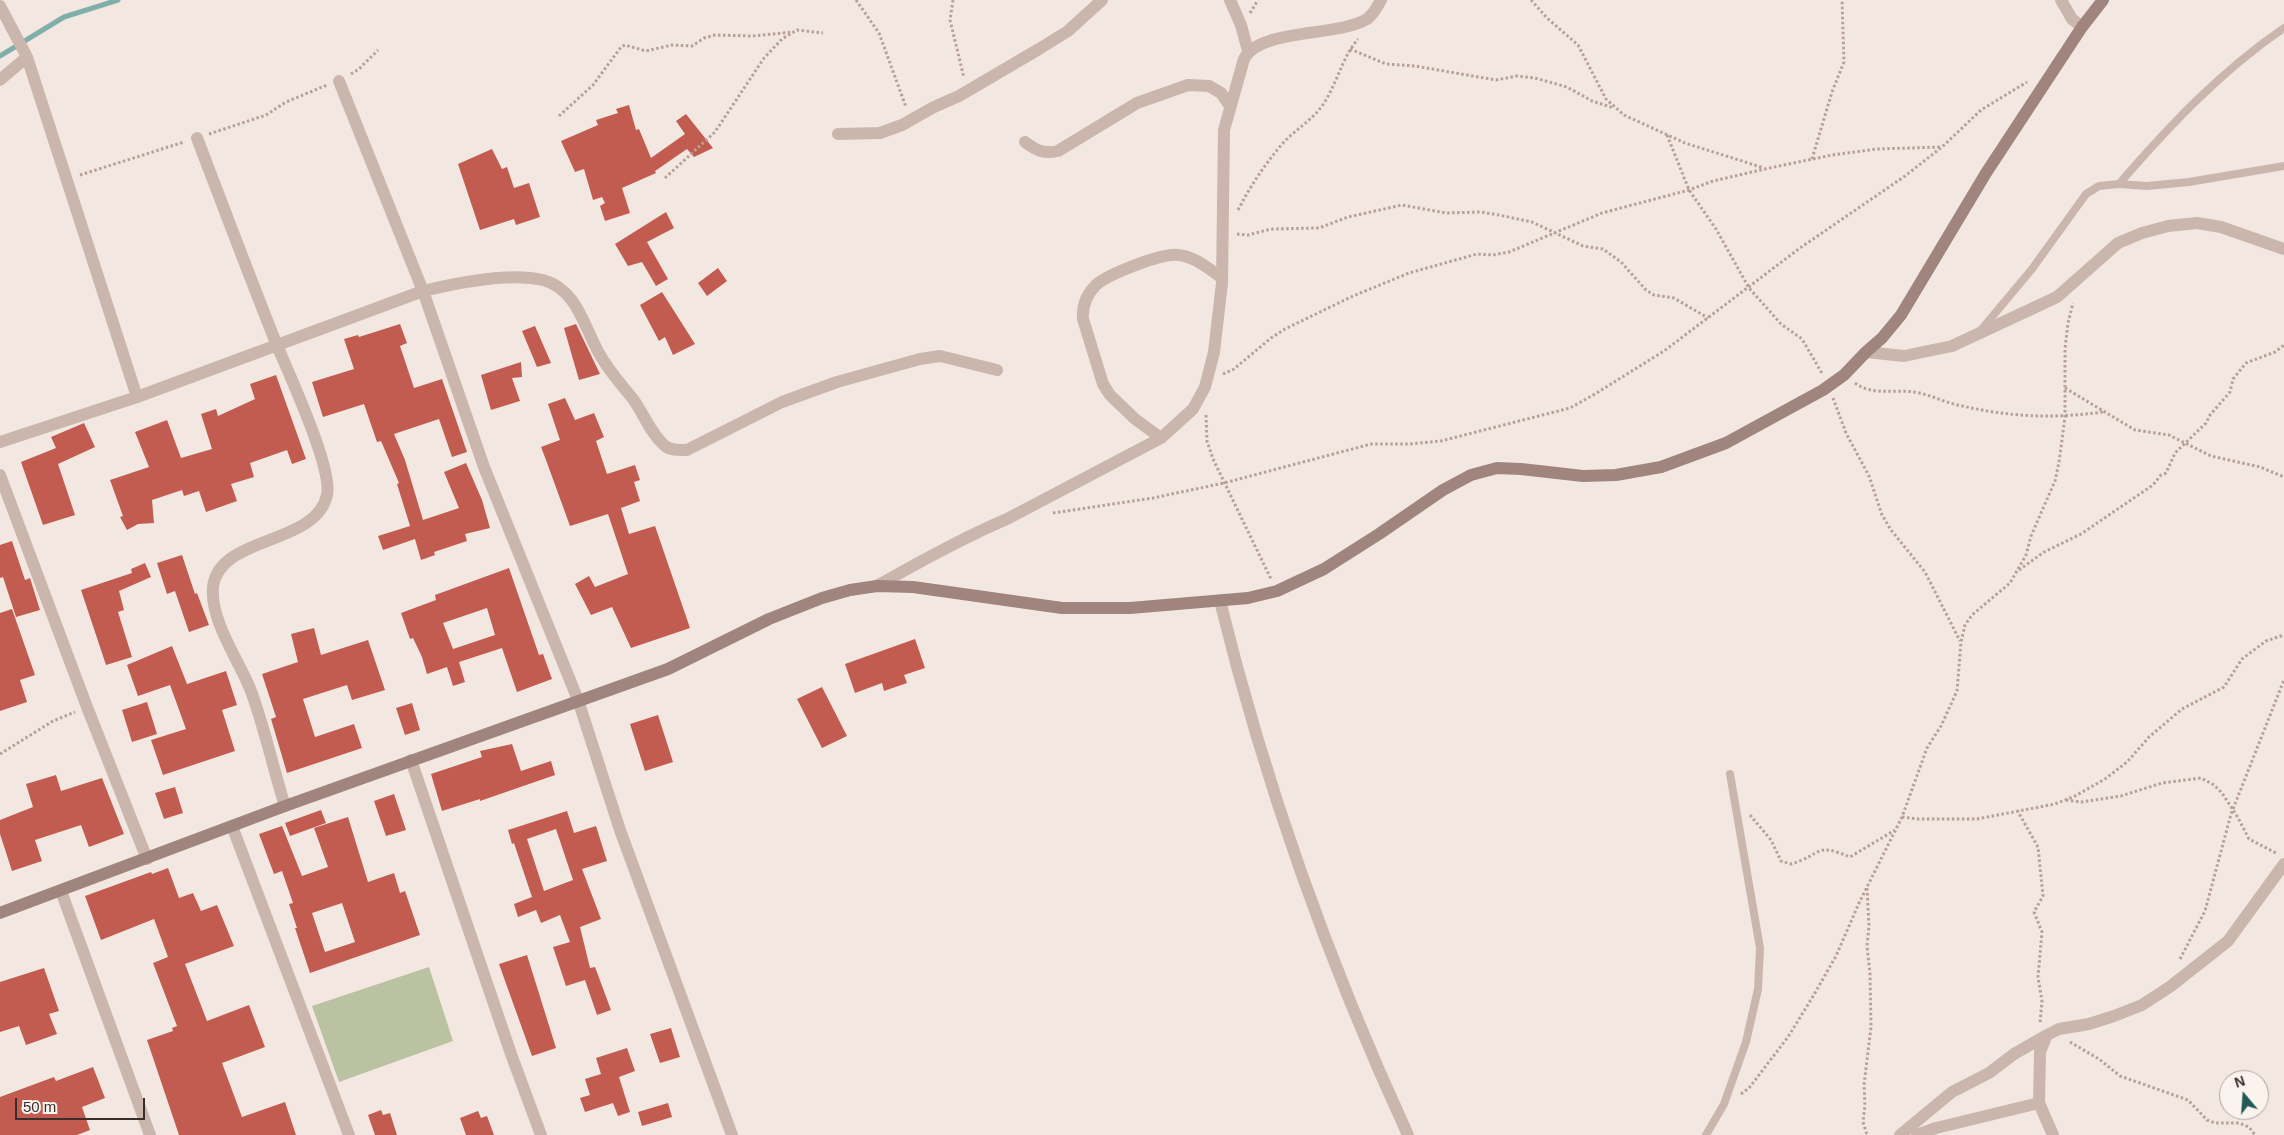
<!DOCTYPE html>
<style>
body{margin:0}
#map{position:relative;width:2284px;height:1135px;overflow:hidden;background:#f3e8e1;font-family:Arial,sans-serif}
canvas{display:block}
.north{position:absolute;left:2219px;top:1070px;width:50px;height:50px;box-sizing:border-box;background:#faf3ee;border:1px solid #ada4a0;border-radius:50%;rotate:342deg;font-size:14px;font-weight:700;line-height:20px;text-align:center;color:#3a2e2b}
.north::after{content:'';display:block;margin:auto;width:18px;height:22px;background:#215a56;clip-path:polygon(50% 0,100% 100%,50% 72%,0 100%)}
.scale{position:absolute;left:15px;top:1098px;width:130px;height:22px;box-sizing:border-box;border:2px solid #3a2e2b;border-top:0;padding-left:6px;font-size:15px;line-height:18px;white-space:nowrap;color:#3a2e2b;-webkit-text-stroke:4px #faf3ee;paint-order:stroke}
</style>
<div id="map">
<canvas width="2284" height="1135"></canvas>
<div class="north">N</div>
<div class="scale">50 m</div>
</div>
<script>
const context = document.querySelector('canvas').getContext('2d');
context.lineJoin = 'round';
function fill(path, color) {
  context.fillStyle = color;
  context.fill(path, 'evenodd');
}
function strokePath(path, color, width, dash) {
  context.strokeStyle = color;
  context.lineWidth = width;
  context.lineCap = dash ? 'butt' : 'round';
  context.setLineDash(dash || []);
  context.stroke(path);
}
fill(new Path2D(`
 M429,967L453,1041L339,1082L312,1006Z`), '#bbc2a1');
strokePath(new Path2D(`
 M0,56L64,17L118,0`), '#80afab', 5);
fill(new Path2D(`
 M629,105L636,130L639,129L651,158L685,134L676,121L686,114L713,148L694,157L687,149L655,171L656,173L622,188L630,213L605,221L600,206L605,203L602,197L593,200L584,169L575,172L561,141L598,125L596,120L618,113L616,109Z
 M492,149L502,169L507,167L514,188L529,183L540,217L516,225L514,219L480,230L458,164Z
 M666,212L674,228L647,242L668,279L656,286L642,262L628,266L615,244Z
 M718,268L727,281L707,296L698,283Z
 M662,292L695,344L673,355L665,337L659,341L640,305Z
 M400,324L407,343L400,346L414,388L442,379L467,452L452,457L439,419L394,434L405,460L423,520L459,508L444,472L466,463L482,500L490,528L465,534L467,541L434,552L435,555L421,560L415,539L383,550L378,536L410,526L397,484L399,483L381,441L377,442L364,404L323,417L312,382L354,369L344,339L358,335L359,337Z
 M576,324L600,374L579,380L564,328Z
 M535,326L551,363L537,367L522,331Z
 M521,362L522,377L512,378L520,401L491,410L481,375Z
 M276,375L306,459L292,464L287,450L250,463L254,477L231,484L237,501L206,512L199,491L184,496L182,490L152,500L154,523L138,524L127,530L120,517L123,516L110,480L149,467L135,432L167,420L181,458L212,449L201,414L216,409L218,416L255,399L250,384Z
 M565,398L575,420L594,413L604,437L596,441L607,474L635,465L640,480L634,482L640,501L621,508L629,534L655,526L690,628L631,648L612,607L591,615L575,584L589,576L595,587L628,574L608,514L570,526L546,460L541,447L560,440L548,404Z
 M84,423L95,447L58,464L75,515L43,525L21,462L56,448L51,437Z
 M12,541L25,580L30,578L40,610L16,617L3,577L0,578V545Z
 M182,555L195,594L197,593L209,625L189,632L175,591L167,594L157,563Z
 M145,563L151,577L119,591L124,610L118,612L132,657L106,665L81,590L132,573L131,569Z
 M509,568L539,655L543,654L552,679L517,692L502,648L459,662L465,682L453,686L447,667L427,674L422,657L413,638L410,639L401,613L436,600L435,595ZM487,608L495,635L453,649L443,623Z
 M12,609L35,675L20,680L27,702L0,711V613Z
 M314,628L321,655L368,640L385,690L352,700L347,685L303,699L315,737L354,724L362,748L287,773L271,719L276,717L262,674L298,662L291,634Z
 M915,639L925,668L904,675L907,683L884,691L882,683L855,693L845,664Z
 M172,646L187,684L226,671L237,705L222,710L235,751L163,775L151,740L186,729L170,685L138,696L127,665Z
 M822,687L847,736L822,748L797,699Z
 M147,702L157,734L132,742L122,710Z
 M412,703L420,730L405,735L396,708Z
 M658,715L673,762L645,771L630,724Z
 M512,744L521,771L551,761L555,775L480,801V799L442,811L431,774L482,757L480,751Z
 M56,775L61,791L102,778L124,834L89,847L81,825L35,840L42,861L12,871L0,834V820L33,807L26,784Z
 M175,787L183,813L164,819L155,793Z
 M394,794L406,830L386,836L374,801Z
 M321,810L326,823L290,836L285,823Z
 M567,811L574,833L596,826L607,861L582,869L601,919L580,927L590,968L595,967L611,1010L597,1015L585,980L566,986L553,947L570,942L560,915L541,923L536,910L518,917L514,904L532,897L514,843L512,844L508,830ZM556,829L573,880L544,891L527,839Z
 M348,817L368,882L394,873L400,893L405,891L420,935L310,973L295,928H297L289,904L293,903L282,871L274,874L259,834L282,826L302,876L328,867L314,828ZM342,903L355,942L325,952L312,913Z
 M168,868L179,898L193,893L201,911L217,905L234,946L185,964L207,1021L249,1005L265,1047L222,1063L242,1117L285,1102L296,1135H179L147,1040L173,1031L172,1028L177,1026L153,963L168,957L154,919L101,940L85,896L151,872L152,874Z
 M527,955L556,1048L532,1056L499,964Z
 M44,968L59,1011L49,1014L57,1034L26,1045L19,1026L0,1032V982Z
 M671,1028L680,1057L660,1063L650,1034Z
 M627,1048L635,1071L619,1077L630,1112L618,1116L613,1103L585,1112L580,1098L590,1095L585,1079L601,1074L596,1058Z
 M93,1067L105,1098L82,1107L90,1130L77,1135H0V1097L54,1077L56,1081Z
 M668,1103L672,1117L642,1126L638,1112Z
 M381,1110L383,1115L390,1113L397,1135H375L368,1115Z
 M478,1111L481,1118L487,1116L494,1135H466L460,1118Z`), '#c25b50');
strokePath(new Path2D(`
 M856,0L879,33L906,107
 M953,0L950,20L964,78
 M1531,0L1547,18L1578,45L1606,99L1624,115L1685,143L1764,168
 M1250,13L1258,0
 M1350,49L1386,64L1415,66L1496,80L1517,76L1535,78L1567,87L1592,101L1614,108
 M351,74L359,69L378,50
 M559,116L593,85L621,47L625,45L646,51L672,45L692,46L704,38L715,35L752,36L792,32
 M209,134L266,115L286,102L327,85
 M1667,135L1689,190L1716,229L1749,288L1781,324L1802,339L1823,375
 M1812,159L1832,92L1844,62L1842,0
 M80,175L184,142
 M665,178L715,132L764,58L782,39L797,30L823,33
 M1238,210C1251,185 1265,164 1283,143C1295,130 1311,121 1322,106C1337,85 1341,59 1358,39
 M1237,234L1248,235L1271,229L1319,228L1348,217L1402,205L1446,213L1481,212L1499,215L1532,222L1583,246L1603,249L1621,262L1646,290L1654,295L1674,298L1708,318
 M1223,374L1234,369L1271,338L1285,329L1353,296L1409,273L1477,254L1493,255L1509,252L1602,213L1689,190L1713,181L1765,169L1832,155L1877,149L1941,147
 M1855,383C1872,396 1894,389 1914,392C1929,394 1943,402 1958,405C2009,417 2051,419 2103,412
 M2065,388L2135,430L2169,435L2211,456L2260,467L2284,477
 M1833,398L1846,433L1869,476L1882,515L1891,530L1925,572L1960,641
 M1206,415L1207,441L1213,459L1271,579
 M1053,513L1153,498L1224,483L1371,444H1409L1441,441L1570,408L1595,394L1664,351L1800,248L1905,176L1942,147L1981,110L2027,82
 M2019,570L2044,552L2081,534L2153,485L2161,475L2166,473L2175,453L2206,423L2210,415L2230,392L2233,379L2246,363L2275,352L2284,345
 M0,754L53,721L75,712
 M2066,800L2081,802L2121,796L2162,783L2201,778L2214,785L2222,793L2237,816L2249,839L2276,853
 M2017,810L2038,847L2043,896L2034,912L2042,932L2038,977L2042,1001L2040,1023
 M1750,815L1771,840L1781,861L1791,864C1824,854 1814,842 1850,857L1895,830
 M1902,817L1918,819H1977L2055,804L2075,796L2105,779L2127,762L2149,737L2182,709L2224,687L2242,659L2266,641L2284,635
 M1867,888L1869,926L1867,946L1870,974L1871,1027L1864,1085L1865,1105L1863,1122L1867,1135
 M2180,959L2205,911L2231,814L2284,680
 M2070,1042L2099,1059L2120,1076L2188,1100L2207,1120L2215,1123H2239L2249,1127L2255,1135
 M1741,1094L1749,1088L1788,1037L1812,998L1836,956L1859,903L1902,817L1927,748L1941,726L1957,691L1961,642L1965,625L1972,615L2010,583L2026,555L2031,536L2055,481L2059,462L2065,417V349L2068,323L2073,303`), '#b7a097', 3, [2.5, 2.5]);
strokePath(new Path2D(`
 M2119,184C2169,126 2221,71 2284,28
 M1981,330L2032,269L2086,194L2099,186L2119,184L2147,186L2189,182L2284,166
 M1706,1135L1724,1104L1746,1042L1758,989L1760,948L1730,774`), '#cbb6ad', 8);
strokePath(new Path2D(`
 M1230,0L1241,25L1248,51
 M2061,0L2072,19L2082,27
 M0,6L27,57L137,397
 M0,80L27,57
 M339,81L423,291C456,283 510,272 543,280C577,289 584,327 599,353C608,370 621,384 633,399C644,414 650,433 665,446C672,451 679,450 687,450L782,402L837,382L920,359L940,356L997,370
 M838,134L880,133L902,125L934,107L959,96L1039,49L1068,31L1102,0
 M197,138C223,206 249,275 276,343C288,372 333,468 327,495C316,546 219,535 213,587C210,621 239,660 251,691C265,729 273,768 285,806
 M1025,142C1037,151 1044,154 1058,151L1137,103L1188,85L1209,86L1221,93L1230,106
 M1866,352L1904,356L1952,346L2057,297L2118,243L2142,233L2168,226L2197,223L2221,227L2284,249
 M1161,438L1135,419L1110,395L1103,384L1083,319C1082,306 1086,295 1096,285C1108,274 1162,253 1178,255C1194,256 1209,269 1222,278
 M0,442L137,397L423,291L484,467L578,700L620,830L732,1135
 M0,475L87,707L147,859
 M877,586C919,562 962,538 1007,519L1161,438L1193,409L1205,387L1214,352L1222,283L1224,130L1244,59C1260,28 1338,37 1367,19C1374,14 1377,7 1381,0
 M1220,601C1265,784 1329,964 1408,1135
 M411,760L511,1054L541,1135
 M232,826L349,1135
 M61,891L150,1135
 M1900,1135L1952,1092L1989,1073L2014,1054L2047,1035
 M1917,1135L1936,1128L2039,1103
 M2053,1135L2039,1103L2040,1052L2047,1035L2059,1029L2089,1024L2114,1016L2142,1005L2171,986L2228,941L2284,864`), '#cbb6ad', 12);
strokePath(new Path2D(`
 M0,913L285,806L668,669L769,619L822,598L850,590L877,586L913,587L1062,608H1130L1248,598L1277,591L1324,569L1379,534L1443,490L1471,475L1497,468L1521,469L1583,476L1616,475L1661,467L1726,443L1823,390L1844,375L1866,352L1882,338L1901,315L1986,173L2082,27L2103,0`), '#9f857e', 12);
</script>
